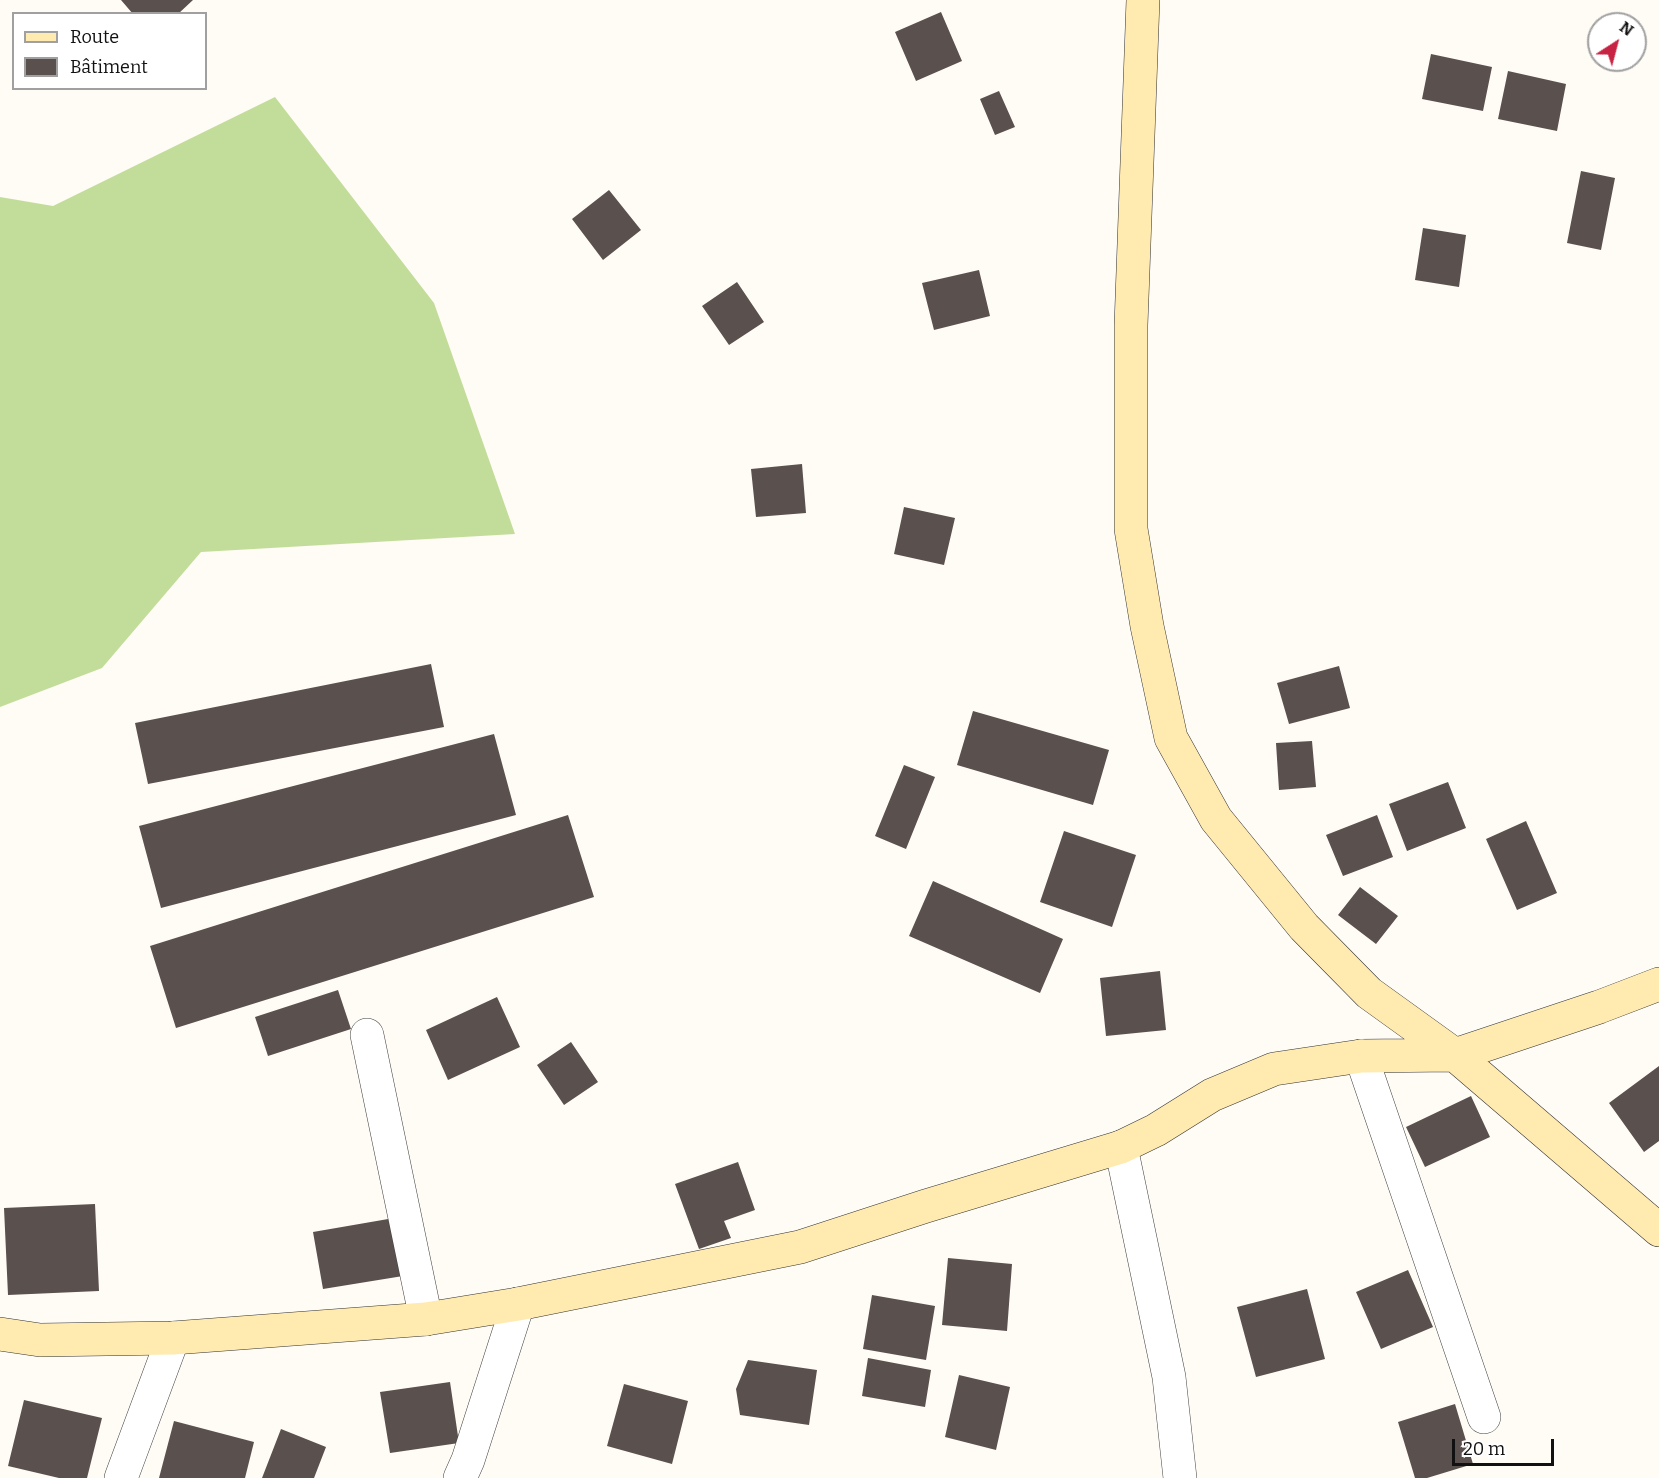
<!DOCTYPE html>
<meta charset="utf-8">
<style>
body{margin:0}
#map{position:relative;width:1659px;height:1478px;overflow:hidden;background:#fffbf5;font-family:Bitter,serif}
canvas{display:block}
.legend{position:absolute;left:12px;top:12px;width:195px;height:78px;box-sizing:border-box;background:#fff;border:2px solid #a0a0a0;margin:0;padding:8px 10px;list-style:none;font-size:18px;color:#111}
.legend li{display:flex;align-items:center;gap:12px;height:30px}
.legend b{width:30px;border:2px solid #a0a0a0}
.north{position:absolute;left:1587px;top:12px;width:60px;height:60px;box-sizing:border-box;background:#fff;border:2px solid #a0a0a0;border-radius:50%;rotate:36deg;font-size:16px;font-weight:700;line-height:24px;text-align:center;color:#111}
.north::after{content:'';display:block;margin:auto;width:21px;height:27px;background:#c72343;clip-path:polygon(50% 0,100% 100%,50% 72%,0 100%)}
.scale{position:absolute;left:1452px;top:1439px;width:102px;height:27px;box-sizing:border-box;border:3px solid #111;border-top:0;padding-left:8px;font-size:18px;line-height:21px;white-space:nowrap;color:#111;-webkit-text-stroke:4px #fff;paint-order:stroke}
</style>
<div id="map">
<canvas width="1659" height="1478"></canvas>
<ul class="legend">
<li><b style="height:8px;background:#ffeab0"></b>Route</li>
<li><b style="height:16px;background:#5a504d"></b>Bâtiment</li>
</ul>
<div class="north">N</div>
<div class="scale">20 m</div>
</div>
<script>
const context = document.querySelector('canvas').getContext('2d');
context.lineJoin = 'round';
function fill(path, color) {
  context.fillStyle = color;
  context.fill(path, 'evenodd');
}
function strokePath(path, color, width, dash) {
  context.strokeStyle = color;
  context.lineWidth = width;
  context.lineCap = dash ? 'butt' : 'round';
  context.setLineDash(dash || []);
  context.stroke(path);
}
fill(new Path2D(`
 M275,97L434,303L515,534L201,552L102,668L0,707V197L53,206Z`), '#c2dd9a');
fill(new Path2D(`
 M121,0H193L178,14H133Z
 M941,12L962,61L916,81L895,32Z
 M1431,54L1492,67L1483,111L1422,99Z
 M1508,71L1566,84L1557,131L1498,119Z
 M999,91L1015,127L995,135L980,99Z
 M1581,171L1615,178L1601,250L1567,243Z
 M609,190L641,230L603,260L572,219Z
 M1423,228L1466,235L1459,287L1415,280Z
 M979,270L990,316L934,330L922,283Z
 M737,282L764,322L729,345L702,306Z
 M802,464L806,513L756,517L751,469Z
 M904,507L955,518L944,565L894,554Z
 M431,664L444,727L148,784L135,723Z
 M1339,666L1350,708L1289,724L1277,683Z
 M973,711L1109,750L1093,805L957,765Z
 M494,734L516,815L161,908L139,826Z
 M1312,741L1316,787L1279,790L1276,743Z
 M904,765L935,777L906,849L875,836Z
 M1448,782L1466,828L1407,851L1389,804Z
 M568,815L594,897L176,1028L150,946Z
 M1377,815L1393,857L1343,876L1326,835Z
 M1526,821L1557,893L1517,910L1486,839Z
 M1064,831L1136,855L1112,927L1040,902Z
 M933,881L1063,939L1040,993L909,936Z
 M1360,887L1398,916L1376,944L1338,915Z
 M1160,971L1166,1030L1106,1036L1100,978Z
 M338,990L351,1029L268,1056L255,1017Z
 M497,997L520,1047L448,1080L426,1030Z
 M571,1042L598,1082L564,1105L537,1065Z
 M1659,1066V1141L1644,1152L1609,1103Z
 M1471,1096L1490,1137L1425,1167L1406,1127Z
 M738,1162L755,1210L724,1221L731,1238L699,1249L675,1184Z
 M95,1204L99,1291L8,1295L4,1208Z
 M394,1218L403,1276L323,1289L313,1232Z
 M948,1258L1012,1264L1007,1331L942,1325Z
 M1408,1270L1433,1327L1381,1349L1356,1292Z
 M1307,1289L1325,1359L1256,1377L1237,1307Z
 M872,1295L935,1306L926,1360L863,1349Z
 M868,1358L931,1370L925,1407L862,1396Z
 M748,1360L817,1370L809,1425L740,1415L736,1389Z
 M959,1375L1010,1387L996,1450L945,1437Z
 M450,1382L459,1443L390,1453L380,1392Z
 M624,1384L688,1401L672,1464L607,1446Z
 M24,1400L102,1418L87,1478H59L8,1466Z
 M1455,1404L1473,1464L1427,1478H1415L1398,1422Z
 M174,1421L254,1442L245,1478H159Z
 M281,1429L326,1447L314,1478H262Z`), '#5a504d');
const street = new Path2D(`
 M367,1035L426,1319
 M1361,1056L1484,1417
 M1121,1147L1169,1377L1180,1478
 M121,1478L173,1338
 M460,1478L468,1460L518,1304`);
const secondary = new Path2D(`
 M1143,0L1131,325V529L1147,626L1171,738L1216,819L1304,927L1369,993L1455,1055L1659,1230
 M0,1334L40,1340L173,1338L426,1319L518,1304L800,1247L926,1206L1121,1147L1156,1130L1212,1095L1274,1069L1361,1056L1455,1055L1599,1007L1659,984`);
strokePath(street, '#444', 34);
strokePath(secondary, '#333', 34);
strokePath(street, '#fff', 33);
strokePath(secondary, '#ffeab0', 33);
</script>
